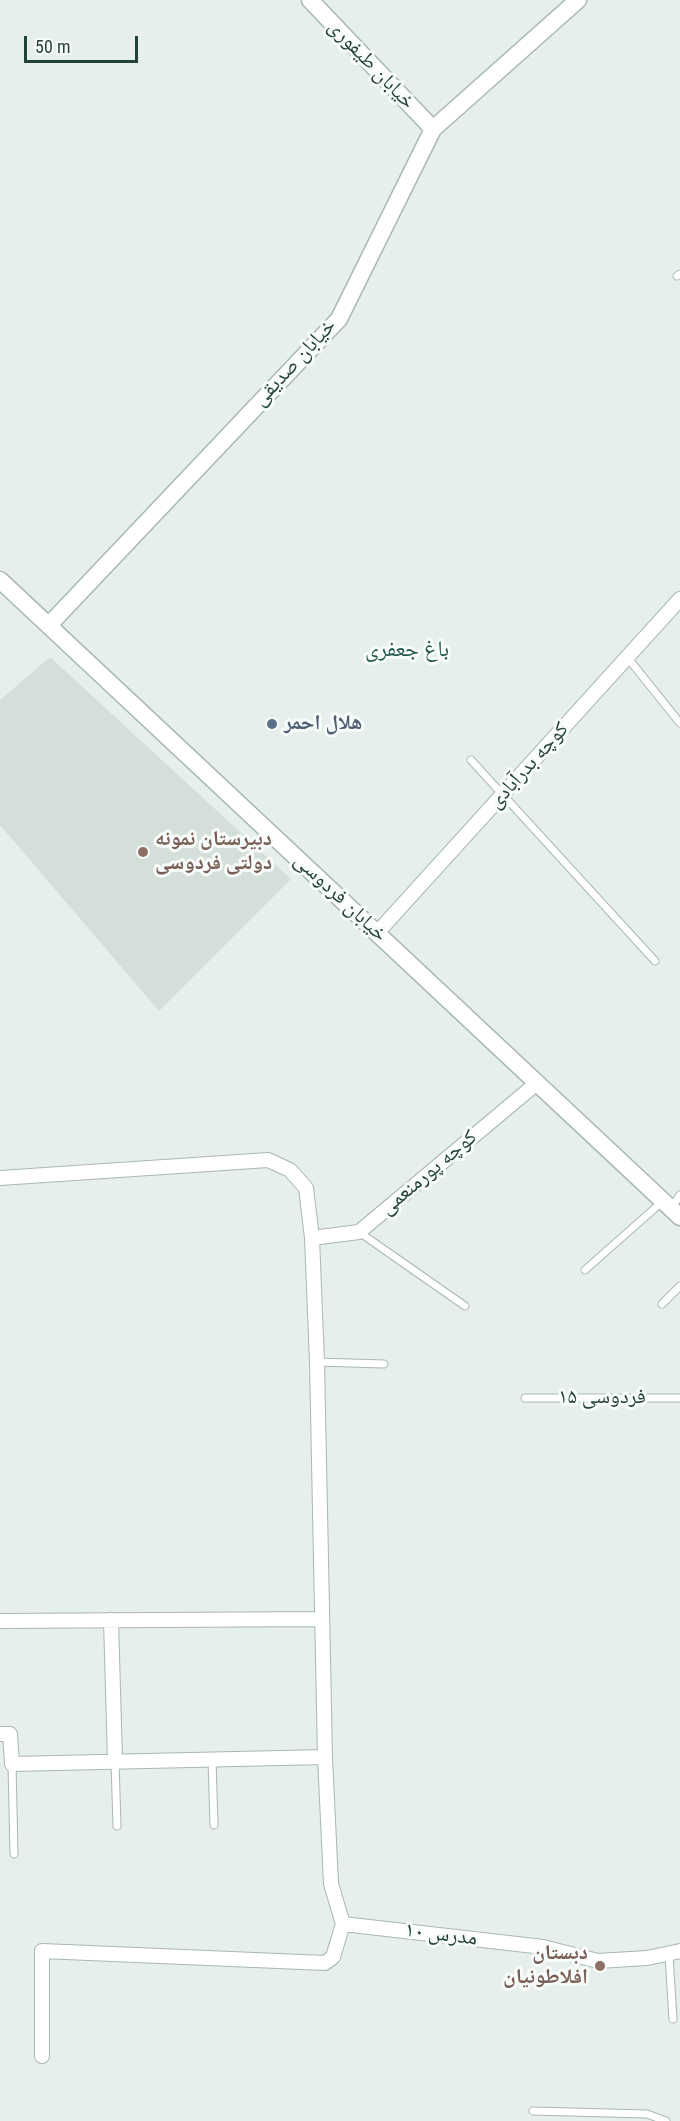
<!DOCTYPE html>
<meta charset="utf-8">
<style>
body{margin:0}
#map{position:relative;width:680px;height:2121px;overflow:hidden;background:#e6efeb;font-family:"Roboto Condensed",sans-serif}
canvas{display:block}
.scale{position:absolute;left:24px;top:36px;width:114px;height:27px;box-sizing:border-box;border:3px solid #24423a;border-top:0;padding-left:8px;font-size:18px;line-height:21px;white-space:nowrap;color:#24423a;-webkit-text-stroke:4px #f7fbf9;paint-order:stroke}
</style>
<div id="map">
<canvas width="680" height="2121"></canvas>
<div class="scale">50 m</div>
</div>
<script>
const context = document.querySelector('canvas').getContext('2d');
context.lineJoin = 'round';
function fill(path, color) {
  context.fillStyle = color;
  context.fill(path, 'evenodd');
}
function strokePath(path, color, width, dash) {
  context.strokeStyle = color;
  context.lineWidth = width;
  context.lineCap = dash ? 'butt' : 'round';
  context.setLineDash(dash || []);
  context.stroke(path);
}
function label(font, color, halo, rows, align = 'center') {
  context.font = font + ' "Roboto Condensed","Noto Naskh Arabic",sans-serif';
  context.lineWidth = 6;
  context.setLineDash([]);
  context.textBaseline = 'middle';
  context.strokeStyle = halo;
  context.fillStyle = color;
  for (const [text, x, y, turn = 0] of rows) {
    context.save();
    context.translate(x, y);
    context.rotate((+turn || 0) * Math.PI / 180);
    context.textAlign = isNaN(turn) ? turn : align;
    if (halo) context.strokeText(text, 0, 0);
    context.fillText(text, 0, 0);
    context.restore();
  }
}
fill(new Path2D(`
 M50,657L291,879L159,1011L0,825V700Z`), '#d4dfda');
const service = new Path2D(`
 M677,276L680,274
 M627,657L680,723
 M471,760L655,961
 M671,1209L680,1195
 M359,1232L465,1306
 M585,1270L663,1201
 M662,1304L680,1286
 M317,1362L384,1364
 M525,1398H680
 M212,1759L214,1825
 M115,1761L117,1826
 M12,1764L14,1854
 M669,1955L673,2019
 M533,2111L647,2114L666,2121`);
const minor = new Path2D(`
 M377,933L680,599
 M0,1178L268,1160L290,1170L306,1188L312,1238L317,1362L325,1757
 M312,1238L359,1232L537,1083
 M111,1620L115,1761
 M0,1621L320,1619
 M0,1734H10L12,1764L325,1757L331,1884L343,1924L333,1957L325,1963L42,1951V2056
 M343,1924L543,1947L598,1961L647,1958L680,1951`);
const tertiary = new Path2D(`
 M310,0L433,129
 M0,580L680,1217
 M49,625L339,319L433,129L578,0`);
strokePath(service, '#a8b8b2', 9);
strokePath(minor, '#a8b8b2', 16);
strokePath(tertiary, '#a8b8b2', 19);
strokePath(service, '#fff', 7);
strokePath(minor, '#fff', 14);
strokePath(tertiary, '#fff', 16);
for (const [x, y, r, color] of [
 [272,724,6,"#5c6f8a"],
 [143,852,6,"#8d6e63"],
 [600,1966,6,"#8d6e63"]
]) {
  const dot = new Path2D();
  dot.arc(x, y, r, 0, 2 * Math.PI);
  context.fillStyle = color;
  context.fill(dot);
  strokePath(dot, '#f7fbf9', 2);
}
label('21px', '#24423a', '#f7fbf9', [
 ["خیابان طیفوری",371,65,46],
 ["خیابان صدیقی",295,363,-47],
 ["کوچه بدرآبادی",529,766,-48],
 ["خیابان فردوسی",340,898,43],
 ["کوچه پورمنعمی",429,1173,-40],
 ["فردوسی ۱۵",602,1398],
 ["مدرس ۱۰",441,1935,7]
]);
label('bold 21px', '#4e5e75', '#f7fbf9', [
 ["هلال احمر",284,724]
], 'left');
label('bold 21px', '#785e54', '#f7fbf9', [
 ["دبیرستان نمونه",155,840],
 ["دولتی فردوسی",155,864],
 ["دبستان",588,1954,"right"],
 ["افلاطونیان",588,1978,"right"]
], 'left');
label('22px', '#1f5548', '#f7fbf9', [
 ["باغ جعفری",407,650]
]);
</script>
